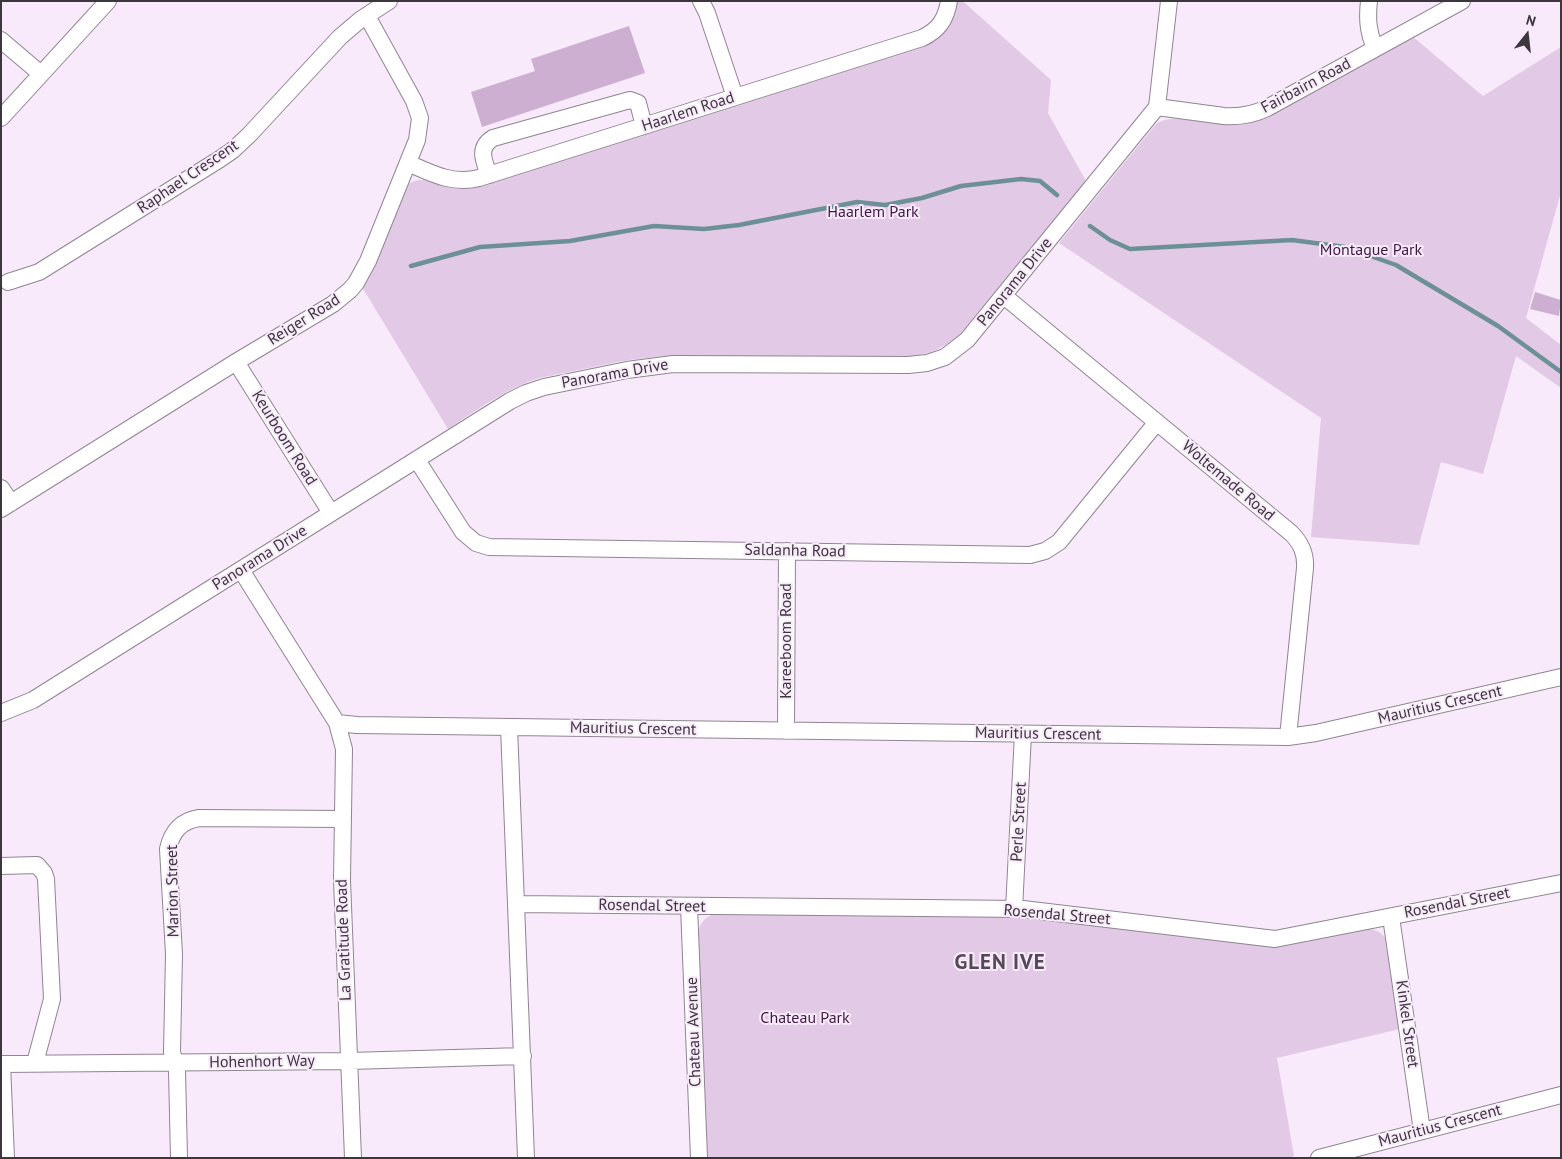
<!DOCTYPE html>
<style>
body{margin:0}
#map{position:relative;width:1562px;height:1159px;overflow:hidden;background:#f8eafa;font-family:"PT Sans",sans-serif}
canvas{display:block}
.frame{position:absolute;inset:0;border:2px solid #3c363d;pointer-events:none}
.north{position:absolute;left:1502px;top:10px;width:50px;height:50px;-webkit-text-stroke:4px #f8eafa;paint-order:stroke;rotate:16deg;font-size:14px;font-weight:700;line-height:20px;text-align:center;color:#3c363d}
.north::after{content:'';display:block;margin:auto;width:18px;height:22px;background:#3c363d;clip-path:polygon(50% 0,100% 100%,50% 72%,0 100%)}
</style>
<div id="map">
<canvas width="1562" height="1159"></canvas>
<div class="frame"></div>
<div class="north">N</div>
</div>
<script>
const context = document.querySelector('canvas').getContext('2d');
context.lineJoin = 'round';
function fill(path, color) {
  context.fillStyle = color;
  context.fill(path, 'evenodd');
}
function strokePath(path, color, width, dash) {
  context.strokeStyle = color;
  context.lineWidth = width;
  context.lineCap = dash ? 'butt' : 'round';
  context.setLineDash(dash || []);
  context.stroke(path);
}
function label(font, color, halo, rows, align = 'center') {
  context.font = font + ' "PT Sans",sans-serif';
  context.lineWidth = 4;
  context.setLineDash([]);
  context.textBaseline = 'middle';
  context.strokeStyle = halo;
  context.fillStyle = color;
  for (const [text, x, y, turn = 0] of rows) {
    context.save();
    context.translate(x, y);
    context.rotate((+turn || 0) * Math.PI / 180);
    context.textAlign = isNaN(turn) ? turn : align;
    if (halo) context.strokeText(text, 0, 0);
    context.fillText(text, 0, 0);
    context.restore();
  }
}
fill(new Path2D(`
 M957,1H962L966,4L1051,80L1048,113L1086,181L959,335C944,348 930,354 911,356H666L628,360L539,378C505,389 477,410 448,429L362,287L406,186C422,173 434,185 451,188C458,189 465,189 471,189L927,43L954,14Z
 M1412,36L1483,96L1561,47V192L1526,318L1561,345V388L1516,356L1483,474L1441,462L1419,545L1311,537L1321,418L1059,243L1156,124C1174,111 1212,125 1234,125C1242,125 1249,123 1257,121Z
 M717,913L1023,917L1267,945L1284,946L1369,929C1378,930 1384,934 1388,942L1400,1029L1277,1058L1294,1156L1289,1158H706L698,932C701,921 706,916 717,913Z`), '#e2cae6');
strokePath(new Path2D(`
 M1090,226L1110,240L1130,249L1292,240L1345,247L1396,265L1498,326L1561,372
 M411,266L480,247L570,241L654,226L704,229L739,225L857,202L885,205L922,198L961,186L1021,179L1040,181L1057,195`), '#6d9096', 4.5);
fill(new Path2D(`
 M629,26L645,73L482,127L471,92L535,71L531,59Z
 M1535,292L1561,300L1559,316L1530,309Z`), '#cdb0d1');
const minor = new Path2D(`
 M701,1L707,13L735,97
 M1369,1C1367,19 1368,32 1375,48
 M1,40L41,74
 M1157,107L1224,116C1240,117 1253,115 1267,108L1462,1
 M1,118L108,1
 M408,163C431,173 453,185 479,178L922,38C939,30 946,19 949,1
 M489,175C484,161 477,148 493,138L630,100L638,103L644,126
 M8,282L39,272L220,159L233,150L249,135L340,37L360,20L389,1
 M1004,296L1291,533C1301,543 1306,553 1305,568L1288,737
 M236,362L331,513
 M417,460L463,532L476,543L489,547L1030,555L1045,551L1059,542L1157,422
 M1,488L11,503
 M1,509L236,362L333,304L350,290L356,283L368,261L417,140L420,118L414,101L367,16
 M241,570L337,723L344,749L342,880L353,1158
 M1,713L33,700L510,401L526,393L544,387L627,370L673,364L908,365L927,363L945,357L967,340L1157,107L1169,1
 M337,723L357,725L1288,737L1316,733L1561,677
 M509,727L526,1158
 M786,731L787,551
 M1,866L37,865L44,873L46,879L52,999L35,1063
 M516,904L1023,909L1275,939L1561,883
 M689,906L699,1158
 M1014,909L1023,734
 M1391,917L1422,1131
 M1,1064L349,1061L523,1056
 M2,1064L6,1158
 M179,1158L177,1071L172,1052L174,954L168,849C172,831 181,821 199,818L342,819
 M1319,1158L1561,1095`);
strokePath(minor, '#908492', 18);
strokePath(minor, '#fff', 16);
label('16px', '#3c363d', '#f8eafa', [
 ["Fairbairn Road",1306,86,-28],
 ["Haarlem Road",688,112,-18],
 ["Raphael Crescent",188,177,-34],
 ["Panorama Drive",1015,282,-51],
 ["Reiger Road",304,320,-32],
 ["Panorama Drive",615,374,-10],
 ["Keurboom Road",284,438,58],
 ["Woltemade Road",1228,481,40],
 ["Saldanha Road",795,551,1],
 ["Panorama Drive",260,558,-32],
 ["Kareeboom Road",786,641,-90],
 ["Mauritius Crescent",1440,705,-13],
 ["Mauritius Crescent",633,729,1],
 ["Mauritius Crescent",1038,734,1],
 ["Perle Street",1019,822,-87],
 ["Marion Street",173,891,-91],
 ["Rosendal Street",1457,903,-11],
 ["Rosendal Street",652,906,1],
 ["Rosendal Street",1057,915,5],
 ["La Gratitude Road",344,940,-92],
 ["Kinkel Street",1407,1024,82],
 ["Chateau Avenue",694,1032,-92],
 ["Hohenhort Way",262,1062,-1],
 ["Mauritius Crescent",1440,1126,-15]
]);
label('16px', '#3e1944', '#f8eafa', [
 ["Haarlem Park",873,212],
 ["Montague Park",1371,250],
 ["Chateau Park",805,1018]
]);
context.letterSpacing = '1px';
label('bold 21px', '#544956', '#f8eafa', [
 ["GLEN IVE",1000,963]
]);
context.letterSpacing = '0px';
</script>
